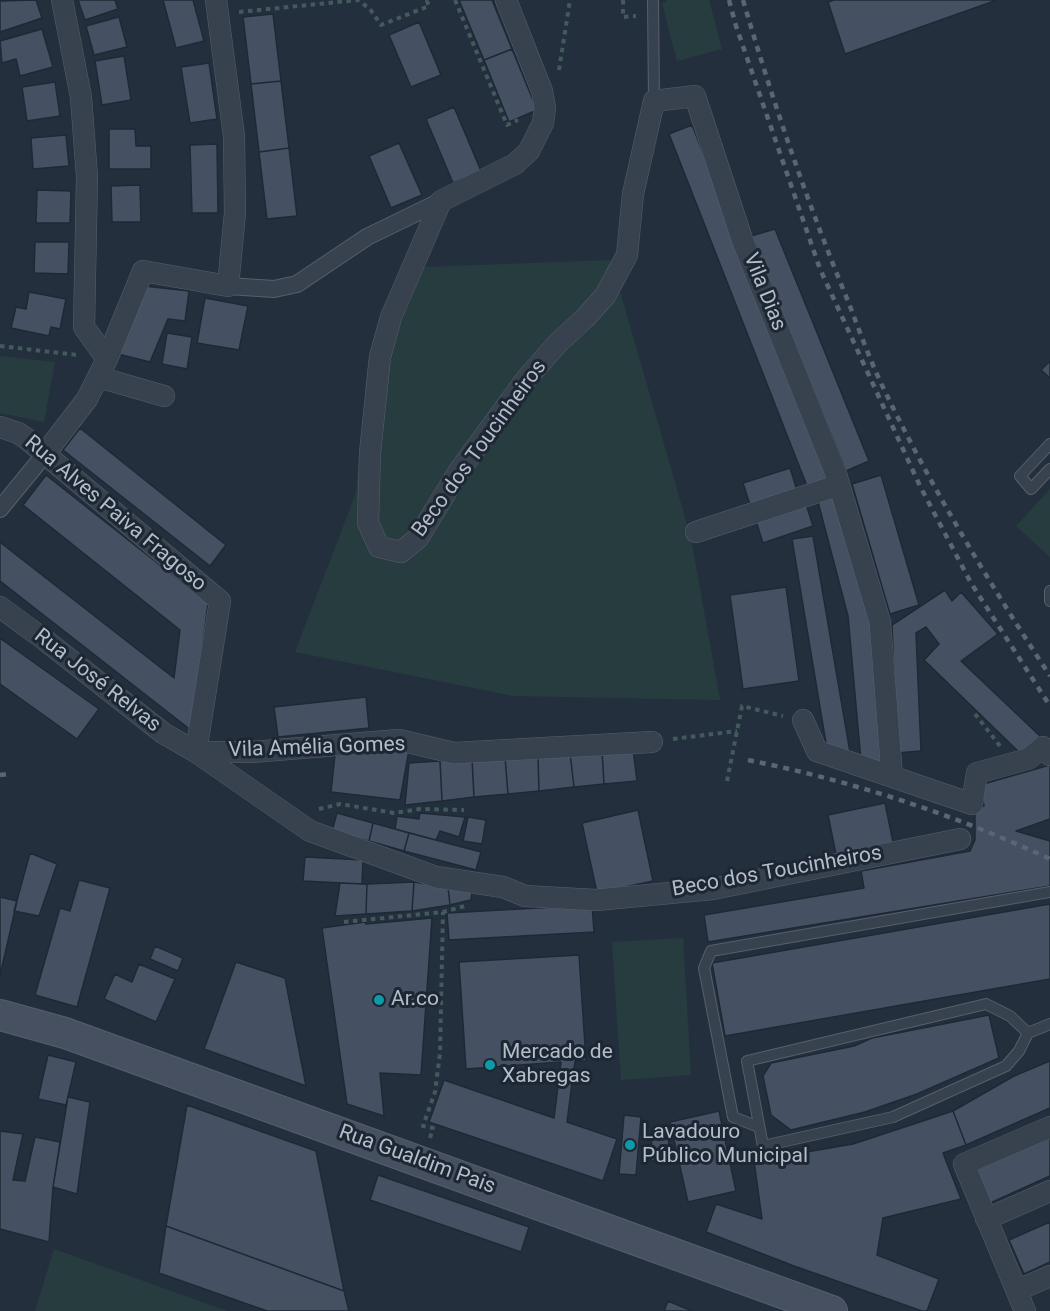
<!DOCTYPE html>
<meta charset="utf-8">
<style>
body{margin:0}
canvas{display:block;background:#242f3e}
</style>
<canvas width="1050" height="1311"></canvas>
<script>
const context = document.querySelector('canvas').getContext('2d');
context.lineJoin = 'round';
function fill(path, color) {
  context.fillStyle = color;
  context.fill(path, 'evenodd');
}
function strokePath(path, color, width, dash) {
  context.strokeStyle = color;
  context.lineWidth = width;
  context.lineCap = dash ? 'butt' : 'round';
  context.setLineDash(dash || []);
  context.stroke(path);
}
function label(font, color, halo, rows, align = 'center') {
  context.font = font + ' Roboto,sans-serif';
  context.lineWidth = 6;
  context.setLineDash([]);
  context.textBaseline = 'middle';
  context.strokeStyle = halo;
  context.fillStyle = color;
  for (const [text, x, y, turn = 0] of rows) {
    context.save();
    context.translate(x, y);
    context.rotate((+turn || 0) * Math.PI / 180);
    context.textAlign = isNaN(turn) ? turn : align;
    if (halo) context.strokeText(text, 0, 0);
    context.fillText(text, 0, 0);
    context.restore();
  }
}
fill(new Path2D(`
 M666,0H709L722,49L677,61L662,3L667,2Z
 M611,260L691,538L720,700L514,696L295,652L356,493L368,361L379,321L401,268Z
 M0,356L55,362L44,422L0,413Z
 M1050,489V557L1016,526Z
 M683,938L691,1075L621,1080L612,942Z
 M54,1249L227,1311H35Z`), '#263c3f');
const building = new Path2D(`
 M36,0L42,18L0,32V1Z
 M78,0H115L118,9L85,20Z
 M163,0H193L204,41L176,48Z
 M459,0H492L512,49L484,60Z
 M834,0H997L845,54L828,2Z
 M273,14L281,81L251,84L243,17Z
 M119,17L127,47L94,55L86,26Z
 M419,22L441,75L411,87L389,35Z
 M42,29L53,67L20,76L16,59L2,63L0,41Z
 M512,49L537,110L509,122L484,60Z
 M124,56L131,100L102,105L95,61Z
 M209,63L217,119L190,123L181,67Z
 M281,81L289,148L259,152L251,84Z
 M55,82L60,116L27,121L22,87Z
 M454,107L481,171L453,183L426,119Z
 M692,125L830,477L807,486L669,134Z
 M109,129H135L136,146H151V169H109Z
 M66,135L69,166L33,169L31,138Z
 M399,143L422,195L391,208L369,156Z
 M217,144L218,213H192L190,145Z
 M289,148L297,216L267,219L259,152Z
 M140,185L141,222H112L111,186Z
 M37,190L71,191L70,223H36Z
 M775,229L869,461L846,471L751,236Z
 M35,242H69L68,274L34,273Z
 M144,286L189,291L185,321L168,319L150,362L118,354Z
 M29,292L66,299L60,329L51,327L49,336L11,328L16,307L26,309Z
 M205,298L248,306L239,350L197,343Z
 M167,333L192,337L187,369L162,364Z
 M1050,361V378L1041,370Z
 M80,428L226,545L210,566L63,450Z
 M790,468L797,490L750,505L743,483Z
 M46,475L208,603L192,731L0,581V542L174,678L180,630L23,505Z
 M881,475L919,605L890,614L852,484Z
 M837,492L871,612L884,770L861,761L848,616L817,498Z
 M806,504L813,526L763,543L756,521Z
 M813,536L851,758L827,749L792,539Z
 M786,587L799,681L743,689L730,595Z
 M945,590L952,601L961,592L998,634L961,661L1040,736L1022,755L924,660L939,644L926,627L916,633L921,751L897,753L892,625Z
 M0,638L99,709L77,739L0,684Z
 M366,697L369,728L278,737L274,707Z
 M633,749L637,781L604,784L602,751Z
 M409,750L400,800L331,792L335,755Z
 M602,751L604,784L574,787L570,753Z
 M570,753L574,787L539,791L538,755Z
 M538,755L539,791L508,794L505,757Z
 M505,757L508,794L474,797L472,759Z
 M472,759L474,797L442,801L440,761Z
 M440,761L442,801L405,805L409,763Z
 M1050,765V819L1016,831L1050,841V886L708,942L704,915L864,888L861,871L970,851L975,840V810L984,806L980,785Z
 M885,803L894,847L837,859L828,815Z
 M638,810L653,881L597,893L582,823Z
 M337,813L373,823L369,841L332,831Z
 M420,813L465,817L459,837L440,831L436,840L395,829L397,816L419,819Z
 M468,817L486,820L482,844L463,841Z
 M373,823L409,833L404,851L369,841Z
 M409,833L481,852L476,870L404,851Z
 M30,853L57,864L39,916L14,911Z
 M305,857L363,860L362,884L303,881Z
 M79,880L110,888L77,1007L35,995L60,908L70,911Z
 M414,882L448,887L450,905L412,911Z
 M414,882L412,911L366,914L367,884Z
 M340,883L367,884L366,914L335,916Z
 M448,887L472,891L471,900L450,905Z
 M0,897L17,901L0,976Z
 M1050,904V979L725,1036L712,963Z
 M592,905L594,932L449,940L447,913Z
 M432,918L421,1075L380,1073L384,1116L347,1104L322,928L365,922L366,924Z
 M155,946L183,958L178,971L150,959Z
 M579,955L586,1061H575L567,1122L617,1139L603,1181L429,1122L444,1080L554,1118L561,1062L466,1069L459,962Z
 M236,962L285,978L306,1086L204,1049Z
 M139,964L175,979L156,1022L104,999L115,974L132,982Z
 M989,1015L999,1058L917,1094L865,1112L791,1130L771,1115L763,1076L771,1063L854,1046L872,1038Z
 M48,1055L76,1062L66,1105L38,1099Z
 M1050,1061V1108L966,1145L953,1111L1014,1076Z
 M68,1097L90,1102L77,1194L53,1187Z
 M187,1105L316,1151L344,1291L166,1226Z
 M719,1111L736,1191L688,1202L670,1122Z
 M953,1111L966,1145L943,1153L961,1199L883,1218L877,1255L939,1279L927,1311H922L794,1266L706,1232L716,1204L762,1219L754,1161L853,1144Z
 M624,1115L641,1117L636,1175L619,1174Z
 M652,1129L669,1130L668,1161H651Z
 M0,1131L23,1134L13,1180L25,1181L35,1137L60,1142L53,1187L49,1242L0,1229Z
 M1050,1132V1176L988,1204L972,1166Z
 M378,1175L529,1227L521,1252L370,1200Z
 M1050,1222V1262L1024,1274L1009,1240Z
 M166,1226L344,1291L349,1311H267L159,1273Z
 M668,1301L692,1311H664Z`);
fill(building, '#455162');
strokePath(building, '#1f2835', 1.5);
const service = new Path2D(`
 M653,0L654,101
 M1050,444L1020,476L1031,489L1050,469
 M1050,591V601
 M1028,1033L1010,1016L986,1004L747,1061L763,1146L893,1117L1006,1066L1019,1051L1028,1033L1050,1024
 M759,1127L733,1117L704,968L711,951L1050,892`);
const pedestrian = new Path2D(`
 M228,286L274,289L297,284L367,237L441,201
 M0,509L45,454`);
const minor = new Path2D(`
 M62,0L81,97L87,177L84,327L107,359
 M506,0L542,91L545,108L543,123L529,151L515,164L441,201L391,317L380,357L370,453L368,523L379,547L401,552L418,538L459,471L527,378L558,343L585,318L605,296L627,255L633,194L654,101L695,96L742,239L836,474L880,622L892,776
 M98,377L164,396
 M0,427L18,433L27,439L220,601L196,752
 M45,454L87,399L107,359L143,271L228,286L235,213L234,136L216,0
 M696,532L839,485
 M0,607L45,640L163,733L196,752L310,831L436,877L503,887L525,896L596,900L713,889L960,839
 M803,720L817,751L972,804L977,773L1028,759L1043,747L1050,755
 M196,752H252L399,740L454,753L652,742
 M986,1219L1050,1191
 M1018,1290L1050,1276
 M1025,1311L964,1164L1050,1127`);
const secondary = new Path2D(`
 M0,1015L65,1033L832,1311`);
strokePath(service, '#565f6c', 12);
strokePath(pedestrian, '#565f6c', 18);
strokePath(minor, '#565f6c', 22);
strokePath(secondary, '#565f6c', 32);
strokePath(new Path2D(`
 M455,0L507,125L518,120
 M623,0V17L636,16
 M239,12L358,0L370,9L381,25L429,6L427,1L429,0
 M559,70L570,0
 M0,346L77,355
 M975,714L1000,746
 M673,739L737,731
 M727,781L742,706L783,716
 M319,809L340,804L394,813L420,809L464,810
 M344,922L443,912L465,906
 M430,1138L433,1128L423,1126L435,1092L440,1053L443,912`), '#44595c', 4, [4.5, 4.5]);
strokePath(service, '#38414e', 10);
strokePath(pedestrian, '#38414e', 16);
strokePath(minor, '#38414e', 21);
strokePath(secondary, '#465061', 30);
strokePath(new Path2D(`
 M729,0L736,26L820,269L920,486L971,583L1050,706
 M743,0C773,102 807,202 848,301C858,327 868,355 880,381C929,484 988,581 1050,676
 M748,760C852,781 953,814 1050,859
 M0,775L8,774`), '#5a6575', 4.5, [6, 6]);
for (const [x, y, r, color] of [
 [379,1000,6,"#0f9aa8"],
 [490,1065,6,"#0f9aa8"],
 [630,1145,6,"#0f9aa8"]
]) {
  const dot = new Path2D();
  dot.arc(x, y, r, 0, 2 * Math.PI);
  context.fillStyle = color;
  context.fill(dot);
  strokePath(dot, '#1d2633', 2);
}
label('21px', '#b4bcc9', '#1d2633', [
 ["Vila Dias",764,292,68],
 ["Beco dos Toucinheiros",480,449,-54],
 ["Rua Alves Paiva Fragoso",115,514,40],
 ["Rua José Relvas",97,681,38],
 ["Vila Amélia Gomes",317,748,-2],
 ["Beco dos Toucinheiros",777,872,-10],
 ["Rua Gualdim Pais",417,1160,20]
]);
label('21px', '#b4bcc9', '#1d2633', [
 ["Ar.co",391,1000],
 ["Mercado de",502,1053],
 ["Xabregas",502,1077],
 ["Lavadouro",642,1133],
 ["Público Municipal",642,1157]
], 'left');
</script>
